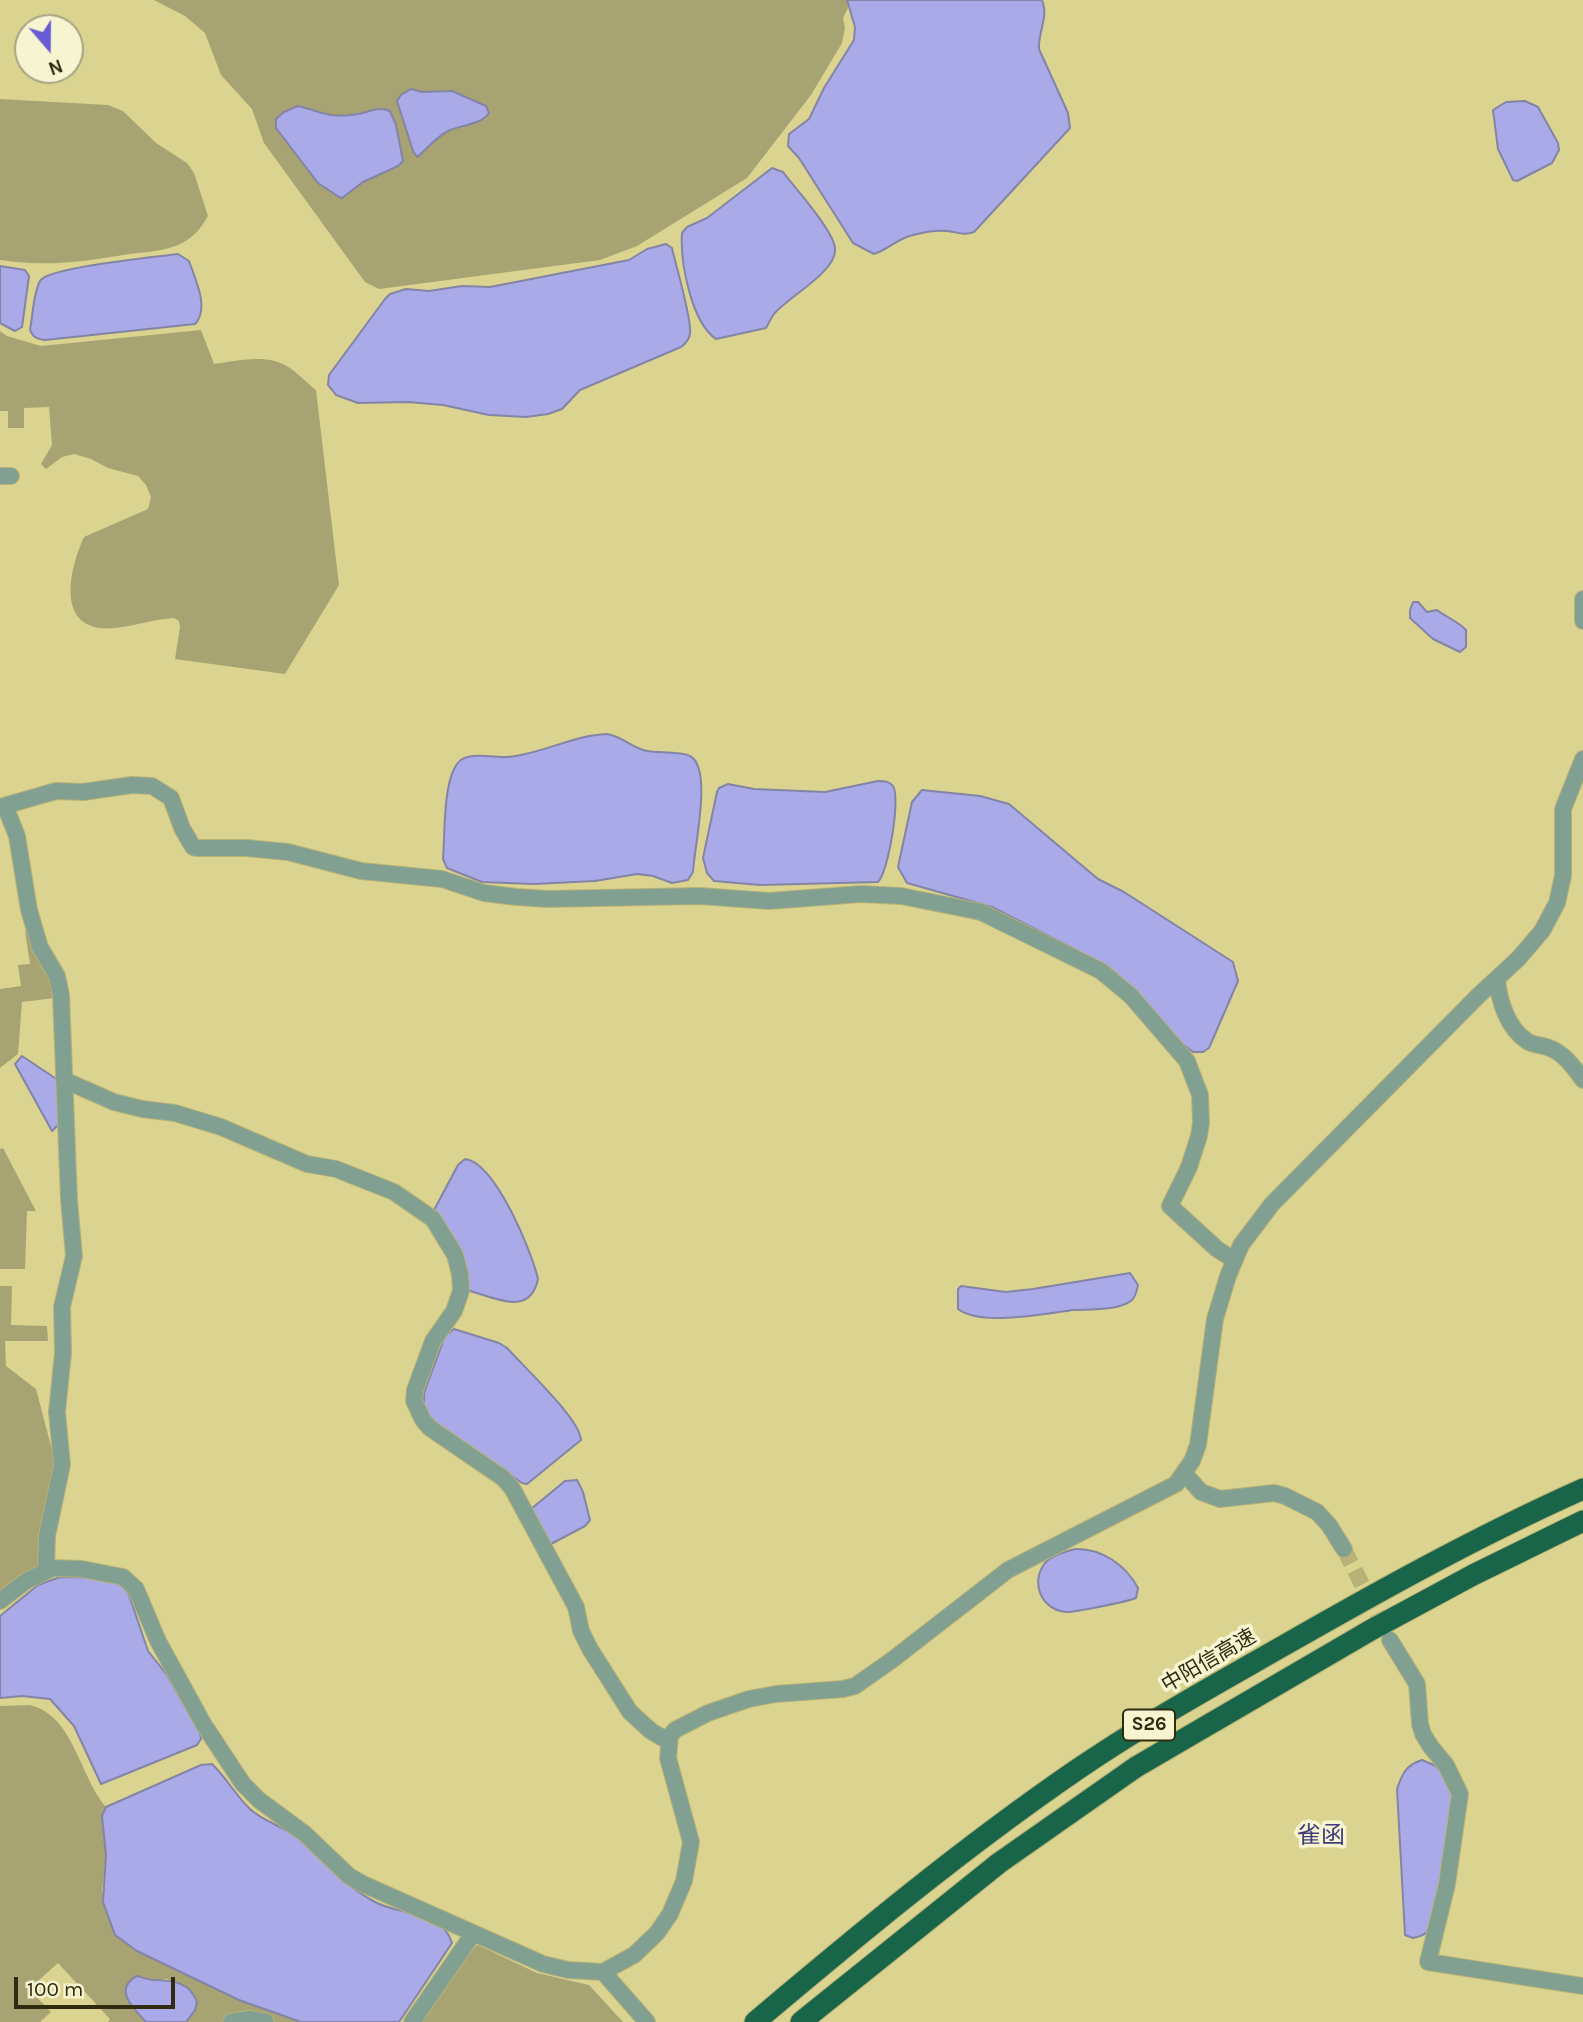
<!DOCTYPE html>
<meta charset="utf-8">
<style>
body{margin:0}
#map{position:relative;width:1583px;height:2022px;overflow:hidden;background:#dbd490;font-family:Karla,sans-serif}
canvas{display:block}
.north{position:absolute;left:14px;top:14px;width:70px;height:70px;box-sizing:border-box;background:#f7f4d2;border:2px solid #a7a484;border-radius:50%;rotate:160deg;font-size:19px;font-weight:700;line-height:28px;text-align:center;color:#2e2b0f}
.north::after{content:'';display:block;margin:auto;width:24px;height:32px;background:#685bd5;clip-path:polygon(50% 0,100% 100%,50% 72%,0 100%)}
.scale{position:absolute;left:14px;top:1977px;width:161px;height:32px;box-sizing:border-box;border:4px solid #2e2b0f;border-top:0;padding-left:9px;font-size:21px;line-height:24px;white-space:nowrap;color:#2e2b0f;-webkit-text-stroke:5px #f7f4d2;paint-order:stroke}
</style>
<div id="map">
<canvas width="1583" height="2022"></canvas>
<div class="north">N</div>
<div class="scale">100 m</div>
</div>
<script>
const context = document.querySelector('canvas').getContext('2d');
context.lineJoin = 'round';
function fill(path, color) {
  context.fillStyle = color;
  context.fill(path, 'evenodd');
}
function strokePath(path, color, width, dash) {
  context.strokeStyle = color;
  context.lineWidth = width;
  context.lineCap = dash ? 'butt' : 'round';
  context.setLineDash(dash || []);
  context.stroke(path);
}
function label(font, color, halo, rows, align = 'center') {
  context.font = font + ' Karla,"Noto Sans SC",sans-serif';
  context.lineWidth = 7;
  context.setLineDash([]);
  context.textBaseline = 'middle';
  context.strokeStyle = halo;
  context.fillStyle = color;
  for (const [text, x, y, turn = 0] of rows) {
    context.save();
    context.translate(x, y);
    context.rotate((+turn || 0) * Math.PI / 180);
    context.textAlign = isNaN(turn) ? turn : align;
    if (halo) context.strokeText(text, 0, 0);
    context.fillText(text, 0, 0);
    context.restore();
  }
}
fill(new Path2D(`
 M154,0H847L848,8L843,18L845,28L842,43L811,95L747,178L637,246L600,260L379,289L365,282L264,143L252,109L221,75L205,33L185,16Z
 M0,99L108,105L123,111L156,143L187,163L194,173L208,216C202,227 194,237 182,243C167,251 147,252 129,254C81,262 49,267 0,260Z
 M201,330L214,364C238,361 263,354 285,365C296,371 306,382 316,390L339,585L285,674L175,659L180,627L179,621L174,618C154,619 135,626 115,628C55,634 68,572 84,537L148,509L151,497L146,485L138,476L108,468L91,459L74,454L62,457L46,469L41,464L52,445L49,407L24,408V428H8V411H0V331L7,336L41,346Z
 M30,930L56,989L55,998L22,1002L18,1054L0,1068V989L21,986L18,965L30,964L25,931Z
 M3,1148L36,1211H27L25,1269H0V1149Z
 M0,1286H12L11,1325L47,1326L48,1341H5L6,1366L36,1389L56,1465L39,1565L0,1592Z
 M30,1705C74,1716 79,1775 106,1807L102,1816L106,1855L102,1892L195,1978L239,2000L301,2022H186L195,2010L168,1979L151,1980L141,1976L131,2007L146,2022H108L110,2019L58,1963L29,1989L51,2012L40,2022H0V1706Z
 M478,1945L537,1973L589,1985L623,2022H419L467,1950Z`), '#a8a372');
const water = new Path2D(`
 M847,0H1042C1049,17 1038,31 1039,49L1068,113L1070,128L974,232C964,236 957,232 947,231C936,230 924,232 913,235C898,238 888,250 874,254L853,243L799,158L788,146L789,134L809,119L824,88L854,40L855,27Z
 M411,89L422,92L452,91L486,106L489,113C481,125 460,125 448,131C435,138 428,148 417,157L413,151L397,101L401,95Z
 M1525,101L1538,107L1558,143L1559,150L1552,163L1517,181L1513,180L1498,149L1493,110L1506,102Z
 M298,106C323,112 329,119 358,114C369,112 379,106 390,111L396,125L403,161L398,166L363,182L342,198L339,197L318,183L276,128V119L284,112Z
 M772,168L783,172C795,188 833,230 835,248C838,271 788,297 774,314C771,318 769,323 766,328L716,339C691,322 680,261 682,233L687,227L707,218Z
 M666,244L672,248C676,267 692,318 690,334C689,340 685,344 681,347L580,390L562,409L548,414L526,417L489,415L443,405L408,402L358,403L336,395L328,385L329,375L385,299L390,294L406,289L429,291L462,286L490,287L629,260L647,249Z
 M178,254L189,261C195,279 210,308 195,324L45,340C37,339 32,337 30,329C33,315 33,294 40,281C48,267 158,257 178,254Z
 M0,266L25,270L29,276L22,327L15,331L0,323Z
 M1413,602H1418L1427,612L1437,610C1446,617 1459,622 1466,630V647L1460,652L1433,639L1410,618V610Z
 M607,734C622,736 632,748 647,751C658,753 681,751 690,756C713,768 694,848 693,872L688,880L672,883L653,876L637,874L595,881L534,884L482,882L447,868L443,859C445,834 443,783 457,764C466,750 494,758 508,757C542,754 573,735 607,734Z
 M878,781C884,781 889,781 893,786C901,798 888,873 878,882L760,885L714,881L707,873L703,858L717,792L719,788L728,784L754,789L825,792Z
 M922,790L980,796L1009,804L1098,879L1124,892L1233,962L1238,981L1209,1048L1203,1052H1193L1166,1031L1114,973L1080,952L992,907L907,883L898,867L912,802Z
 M22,1056L58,1080L59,1124L52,1131L15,1064Z
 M465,1159C495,1162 532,1252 538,1279C530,1317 496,1298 470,1291L434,1210L458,1165Z
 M1130,1273L1138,1285C1137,1290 1136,1296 1132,1300C1119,1311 1090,1309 1074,1310C1046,1313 981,1327 958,1309V1289L961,1286L1006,1292L1033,1289Z
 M454,1329L499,1343L507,1348C523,1366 580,1419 581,1440L527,1484L522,1483L428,1418L424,1405V1393L445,1336Z
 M577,1480L583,1492L590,1520L585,1526L549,1545L531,1509L565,1481Z
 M1075,1549C1101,1548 1126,1565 1138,1588L1136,1598C1126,1602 1076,1612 1066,1612C1041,1610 1030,1582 1045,1563C1052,1555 1065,1552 1075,1549Z
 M60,1577L105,1578L120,1584L128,1592L148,1651L167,1675L200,1733L201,1739L197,1745L101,1784L74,1726L50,1699L22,1696L0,1698V1616L38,1585Z
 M1422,1760L1436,1766L1453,1787C1450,1817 1445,1911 1427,1932C1423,1936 1418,1937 1413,1938L1405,1935L1397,1789C1402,1774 1406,1765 1422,1760Z
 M212,1764C226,1777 236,1796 250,1809C265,1823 285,1826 300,1840C325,1862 345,1886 375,1902C400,1916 442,1909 452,1943L399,2022H301L239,2000L137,1951L115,1935L103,1902L106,1855L102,1816L106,1807L201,1765Z
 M137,1976C142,1977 148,1980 154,1980C173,1981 189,1981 197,2002L195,2010L186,2022H146C134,2009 112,1989 137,1976Z`);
fill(water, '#a9aae7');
strokePath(water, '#8484a6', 2);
strokePath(new Path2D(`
 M1344,1549L1386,1632`), '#b8b276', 16, [16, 8]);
const minor = new Path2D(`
 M0,476H11
 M1583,599V621
 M5,806L17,836L29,910L40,947L57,976L61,995L69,1200L74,1256L62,1307L63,1353L57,1412L62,1465L47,1536L46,1570
 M0,807L56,791L83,792L132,785L152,786L171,798L182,828L193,847L196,848H246L288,852L361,871L442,879L484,893L517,897L547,899L700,896L769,901L861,894L901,896L981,912L1101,971L1131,996L1187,1061L1200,1095L1201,1123L1199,1136L1189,1167L1170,1206L1217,1249L1234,1260
 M1497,979C1499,1000 1507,1028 1527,1041C1532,1045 1541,1045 1547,1047C1563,1052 1574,1067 1583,1080
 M64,1080L114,1102L142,1109L175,1113L221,1127L307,1164L336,1169L394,1192L433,1219L455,1255L460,1274L461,1291L454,1311L433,1341L415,1390L414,1401L423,1420L430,1428L503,1478L512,1488L576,1607L581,1631L590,1649L630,1712L651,1731L668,1741
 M1184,1473L1201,1492L1220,1499L1274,1493L1285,1496L1317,1512L1329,1525L1344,1549
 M0,1601L26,1581L53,1568L82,1569L123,1577L136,1589L158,1641L204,1725L243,1784L259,1800L305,1834L349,1876L363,1884L543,1964L568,1970L603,1972L634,1955L657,1933L670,1914L684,1881L691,1842L668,1758L670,1736L675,1730L708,1713L749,1699L776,1694L843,1689L855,1686L892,1660L1008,1570L1176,1484L1192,1461L1198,1445L1215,1319L1228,1276L1241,1245L1272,1204L1479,995L1518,959L1542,931L1557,903L1563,876V809L1583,759
 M1390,1640L1417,1684L1420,1724L1423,1734L1431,1747L1446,1765L1460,1794L1447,1884L1428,1962L1583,1986
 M603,1972L647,2022
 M231,2022L249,2019L266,2022
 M412,2022L473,1934`);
const highway = new Path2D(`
 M755,2022C858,1935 963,1848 1075,1771C1142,1725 1213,1686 1283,1646C1381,1590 1480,1535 1583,1489
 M801,2022L999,1863L1136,1767L1371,1630L1473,1575L1583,1521`);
strokePath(minor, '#b8b276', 18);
strokePath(highway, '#b8b276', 23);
strokePath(minor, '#82a091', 16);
strokePath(highway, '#196549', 21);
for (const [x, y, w] of [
 [1149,1725,52]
]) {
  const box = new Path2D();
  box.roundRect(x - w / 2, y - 15.5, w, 31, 5);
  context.fillStyle = '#f7f4d2';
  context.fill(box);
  strokePath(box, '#2e2b0f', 2);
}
label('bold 19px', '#2e2b0f', null, [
 ["S26",1149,1725]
]);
label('21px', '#2e2b0f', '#f7f4d2', [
 ["中阳信高速",1209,1661,-30]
]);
label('24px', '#403d7a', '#f7f4d2', [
 ["雀函",1321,1836]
]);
</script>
